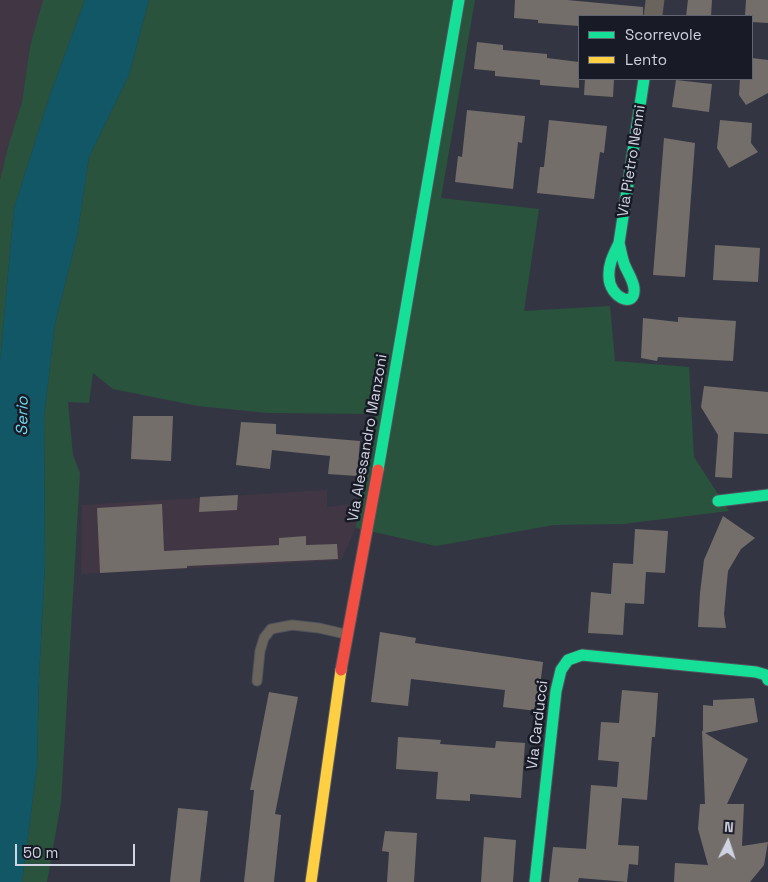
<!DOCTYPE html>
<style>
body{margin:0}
#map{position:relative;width:768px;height:882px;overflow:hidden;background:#333642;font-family:"Space Grotesk",sans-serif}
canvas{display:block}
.legend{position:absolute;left:578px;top:15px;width:175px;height:65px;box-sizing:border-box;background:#181a25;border:1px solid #626471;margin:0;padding:6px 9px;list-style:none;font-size:15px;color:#d0d4e2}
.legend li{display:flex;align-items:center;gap:10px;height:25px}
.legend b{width:25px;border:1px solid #626471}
.north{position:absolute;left:703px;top:817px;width:50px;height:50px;-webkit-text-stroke:4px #181a25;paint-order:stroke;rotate:4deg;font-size:14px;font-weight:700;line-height:20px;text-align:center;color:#d0d4e2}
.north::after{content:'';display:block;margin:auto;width:18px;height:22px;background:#d0d4e2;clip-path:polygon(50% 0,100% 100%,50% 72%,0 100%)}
.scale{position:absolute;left:15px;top:844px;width:120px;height:22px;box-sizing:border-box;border:2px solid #d0d4e2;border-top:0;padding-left:6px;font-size:15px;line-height:18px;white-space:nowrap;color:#d0d4e2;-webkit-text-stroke:4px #181a25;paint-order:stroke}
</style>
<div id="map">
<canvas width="768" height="882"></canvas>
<ul class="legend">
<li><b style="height:6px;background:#16e098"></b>Scorrevole</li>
<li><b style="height:6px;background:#ffcf43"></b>Lento</li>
</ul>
<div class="north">N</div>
<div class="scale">50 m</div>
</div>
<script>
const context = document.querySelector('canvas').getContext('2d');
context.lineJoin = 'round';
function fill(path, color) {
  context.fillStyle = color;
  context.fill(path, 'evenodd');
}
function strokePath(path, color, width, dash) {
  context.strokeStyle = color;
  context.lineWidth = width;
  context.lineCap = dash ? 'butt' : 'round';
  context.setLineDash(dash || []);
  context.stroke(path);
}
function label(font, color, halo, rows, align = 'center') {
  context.font = font + ' "Space Grotesk",sans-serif';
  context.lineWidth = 5;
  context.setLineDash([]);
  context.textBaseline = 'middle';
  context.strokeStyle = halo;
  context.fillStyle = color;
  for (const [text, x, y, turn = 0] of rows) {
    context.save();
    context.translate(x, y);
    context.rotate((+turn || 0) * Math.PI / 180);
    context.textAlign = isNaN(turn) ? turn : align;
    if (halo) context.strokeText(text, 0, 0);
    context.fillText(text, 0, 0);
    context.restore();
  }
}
fill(new Path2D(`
 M0,0H43L30,46L22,102L9,143L0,180Z
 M327,490V507L358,503L356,528L341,560L294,563L81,574L82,505Z`), '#403644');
fill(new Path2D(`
 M43,0H85L50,95L14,208L0,362V180L9,143L22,102L30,46Z
 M149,0H475L441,198L539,209L524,311L610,306L615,361L689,367L694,457L729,511L623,524L554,525L436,546L356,528L358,503L376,414L268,413L198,406L113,389L93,373L89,403L68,402L73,455L80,473L61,803L47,882H22L37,767L39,678L45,564L44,417L55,324L77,237L89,157L129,75Z`), '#29533d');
fill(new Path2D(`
 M85,0H149L129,75L89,157L77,237L55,324L44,417L45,564L39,678L37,767L22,882H0V362L14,208L50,95Z`), '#125765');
fill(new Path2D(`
 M515,0H567L643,7V16H579V26L538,23V20L514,18Z
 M688,0H712L711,16H686Z
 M746,0H768V23L752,22V16H745Z
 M477,42L503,45V50L547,54V58L579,62V88L540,85V80L495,76V71L474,69Z
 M752,58L768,60V93L746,105L739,95L740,79H752Z
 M585,79H614L613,97L584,95Z
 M676,80L712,84L709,112L672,107Z
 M467,110L525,116L522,143L518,142L513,189L455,182L458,156L462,157Z
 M549,120L607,126L604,153L600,152L594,199L537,193L540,167H544Z
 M720,120L752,123L751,143L758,152L729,168L717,148Z
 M664,138L695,143L685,277L653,275Z
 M715,245L760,248L758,282L713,280Z
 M678,317L736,321L733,361L658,357L657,361L641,358L643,318L678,322Z
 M704,386L768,392V434L734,432L732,478L715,477L718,435L701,407Z
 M133,416H173L171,461L131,459Z
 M241,422L276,424V434L360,441L357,476L328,474L330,456L272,450L270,469L236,465Z
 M238,495L237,510L199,512L200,497Z
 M162,504L164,551L279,545V538L306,536V545L337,544L338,559L187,566V568L100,573L97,508Z
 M723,516L755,538L741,549L728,571L724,614L726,628L698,627L700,593L704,560Z
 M635,529L668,531L665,573L646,572L644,604L625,603L623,635L588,633L591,592L611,594L613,563L633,564Z
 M380,632L416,638L415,643L543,662L537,711L503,707L505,690L411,679L408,706L371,702Z
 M622,690L658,693L655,737H652L647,800L622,798L618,845L639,846L638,865L629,864L627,882L579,878L578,882H549L553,847L586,849L591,785L617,787L619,762L598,760L601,722L619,723Z
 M269,692L298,697L275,814L281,815L274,882H244L254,790H250Z
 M754,698L758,722L705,733L748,759L727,804H744L742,846L768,842L764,865L750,882H674L675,863L708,865L698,829L700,804H705L702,731H703V705L713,706V700Z
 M398,737L441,740L440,744L495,748L496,741L525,743L521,798L470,794V801L436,799L438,772L396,769Z
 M178,808L208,811L200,882H170Z
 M385,831L417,833L414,882H387L389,852L382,851Z
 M484,837L516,840L513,882H481Z`), '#746e6b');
const lane = new Path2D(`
 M257,681L260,651L264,638L271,629L292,625L319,628L345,634`);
const street = new Path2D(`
 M653,16L655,0`);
const fast = new Path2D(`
 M619,243C621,251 622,259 625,266C628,273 633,280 634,288C636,310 609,297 609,277C608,264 614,254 619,243L644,79
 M378,470L459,0
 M718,501L768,495
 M535,882L556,691L561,670L568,660L582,655L756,672L766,675L768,680`);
const slow = new Path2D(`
 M311,882L341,670`);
const jam = new Path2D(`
 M341,670L378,470`);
strokePath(lane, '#51535d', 11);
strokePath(street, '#51535d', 19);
strokePath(fast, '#51535d', 13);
strokePath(slow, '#51535d', 13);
strokePath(jam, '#51535d', 13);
strokePath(lane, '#69645c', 9);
strokePath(street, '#69645c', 18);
strokePath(fast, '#16e098', 11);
strokePath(slow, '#ffcf43', 11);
strokePath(jam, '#f24e42', 11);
label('15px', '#d0d4e2', '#181a25', [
 ["Via Pietro Nenni",632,161,-81],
 ["Via Alessandro Manzoni",368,438,-80],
 ["Via Carducci",538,725,-83]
]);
label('italic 16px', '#6ed5eb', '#181a25', [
 ["Serio",23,416,-89]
]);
</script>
